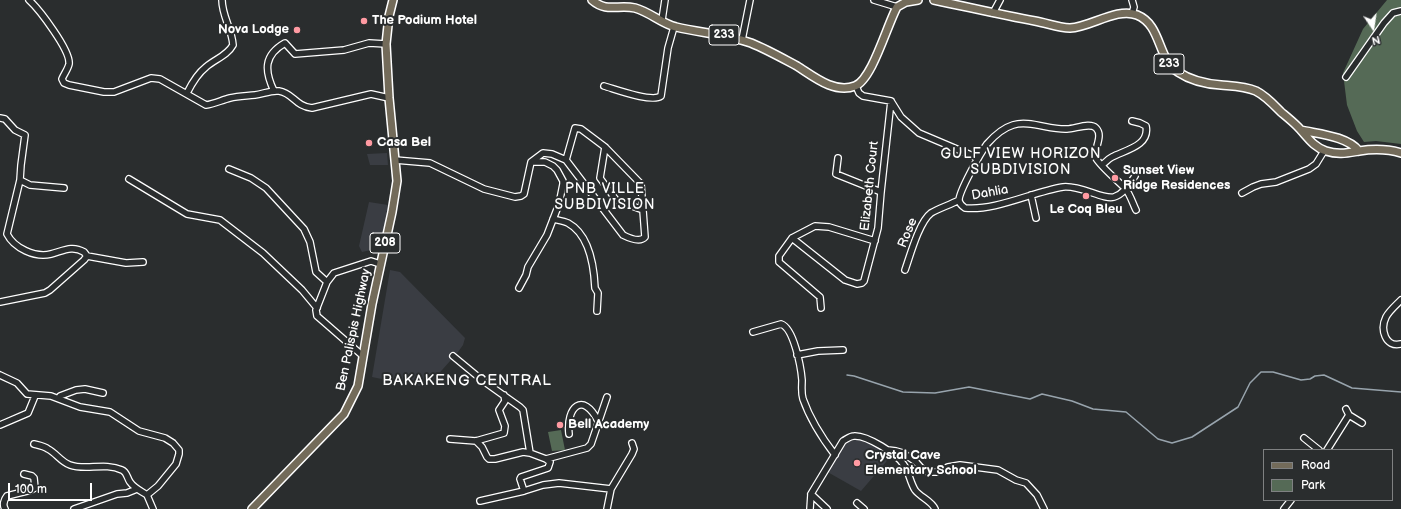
<!DOCTYPE html>
<style>
body{margin:0}
#map{position:relative;width:1401px;height:509px;overflow:hidden;background:#2a2d2e;font-family:"Balsamiq Sans",sans-serif}
canvas{display:block}
.legend{position:absolute;left:1263px;top:449px;width:130px;height:52px;box-sizing:border-box;background:#2a2d2e;border:1px solid #7f8182;margin:0;padding:5px 7px;list-style:none;font-size:12px;color:#fff}
.legend li{display:flex;align-items:center;gap:8px;height:20px}
.legend b{width:20px;border:1px solid #7f8182}
.north{position:absolute;left:1353px;top:8px;width:40px;height:40px;-webkit-text-stroke:3px #2a2d2e;paint-order:stroke;rotate:167deg;font-size:11px;font-weight:700;line-height:16px;text-align:center;color:#fff}
.north::after{content:'';display:block;margin:auto;width:14px;height:18px;background:#fff;clip-path:polygon(50% 0,100% 100%,50% 72%,0 100%)}
.scale{position:absolute;left:8px;top:483px;width:84px;height:18px;box-sizing:border-box;border:2px solid #fff;border-top:0;padding-left:5px;font-size:12px;line-height:14px;white-space:nowrap;color:#fff;-webkit-text-stroke:3px #2a2d2e;paint-order:stroke}
</style>
<div id="map">
<canvas width="1401" height="509"></canvas>
<ul class="legend">
<li><b style="height:5px;background:#736b5a"></b>Road</li>
<li><b style="height:11px;background:#556a56"></b>Park</li>
</ul>
<div class="north">N</div>
<div class="scale">100 m</div>
</div>
<script>
const context = document.querySelector('canvas').getContext('2d');
context.lineJoin = 'round';
function fill(path, color) {
  context.fillStyle = color;
  context.fill(path, 'evenodd');
}
function strokePath(path, color, width, dash) {
  context.strokeStyle = color;
  context.lineWidth = width;
  context.lineCap = dash ? 'butt' : 'round';
  context.setLineDash(dash || []);
  context.stroke(path);
}
function label(font, color, halo, rows, align = 'center') {
  context.font = font + ' "Balsamiq Sans",sans-serif';
  context.lineWidth = 4;
  context.setLineDash([]);
  context.textBaseline = 'middle';
  context.strokeStyle = halo;
  context.fillStyle = color;
  for (const [text, x, y, turn = 0] of rows) {
    context.save();
    context.translate(x, y);
    context.rotate((+turn || 0) * Math.PI / 180);
    context.textAlign = isNaN(turn) ? turn : align;
    if (halo) context.strokeText(text, 0, 0);
    context.fillText(text, 0, 0);
    context.restore();
  }
}
fill(new Path2D(`
 M387,153L388,165H370L367,154Z
 M369,202L388,205L380,248L362,252L359,246Z
 M390,270L400,272L465,338L463,345L458,352L427,387L396,382L372,377Z
 M859,439L867,441L892,455L861,491L824,470L844,443Z`), '#3a3d43');
fill(new Path2D(`
 M1387,0H1401V144L1376,141L1364,142L1357,131L1347,105L1343,73L1363,29Z
 M561,430L565,450L552,451L548,432Z`), '#556a56');
strokePath(new Path2D(`
 M847,375L854,376L903,392L935,393L969,387L1030,399L1042,394L1072,401L1093,409L1126,412L1158,439L1172,443L1192,437L1238,407L1250,383L1261,372H1273L1301,380L1310,379L1315,376L1324,375L1352,388L1401,392`), '#98a4ad', 1.5);
const minor = new Path2D(`
 M29,0C39,9 71,51 69,64C68,69 64,74 62,79L64,83L69,85L104,92H114L151,78L160,79L206,105C214,104 222,100 230,98C238,96 246,96 255,95C263,94 271,90 279,91C293,93 295,106 312,108L371,94L389,98
 M874,0L897,7
 M1132,0L1134,7L1132,14
 M993,13L1000,0
 M662,20L665,0
 M742,40L750,0
 M1346,77L1384,23L1393,13L1401,11
 M604,86C615,89 652,103 661,96L668,48L674,27
 M856,86L859,93L863,96L891,101L901,117L919,133L978,158
 M274,91C264,70 264,55 285,43L295,54L344,50L369,43L386,44
 M187,93C192,83 197,74 206,67C215,59 227,56 233,45C232,29 222,16 222,0
 M0,118L5,119L15,130L25,135L21,165L20,180L7,234C14,248 35,258 51,254C63,251 72,245 84,252L87,256L84,260L50,290L45,293L0,302
 M605,147L600,178L616,200L643,210
 M838,158L836,174L881,192
 M395,160L430,163L484,189L515,197L521,196L524,194L531,162L543,153L552,154L566,160L623,235C629,238 640,243 645,237L641,184L605,147L581,129L575,128L566,160
 M1102,165C1105,163 1108,159 1112,157C1125,150 1150,146 1146,126L1140,123L1132,121
 M229,169L251,178L266,188L304,229L310,242L316,272L327,282
 M1135,176C1130,183 1124,194 1114,197C1103,200 1081,185 1063,187C1032,192 996,211 965,208C962,206 960,204 959,201C958,193 981,152 987,144C994,136 1003,128 1013,125C1029,120 1050,130 1067,129C1075,129 1090,122 1096,128C1104,136 1093,149 1096,158C1099,165 1119,182 1125,188C1130,194 1133,204 1136,210
 M129,179L187,214L220,220L263,253L302,290L317,308
 M20,180L30,185L64,188
 M1242,193L1253,187L1261,184L1276,182L1309,169L1316,164L1324,151
 M1031,195L1036,218
 M553,219C557,220 564,221 568,223C590,235 594,266 595,288L598,293L597,311
 M792,238L845,280L857,284L862,283L864,281L878,228L881,192L891,101
 M87,256L126,263L143,262
 M905,270C910,256 919,222 931,213C939,208 950,205 959,200
 M519,288L526,275L528,267L547,235L559,204L563,184V181L557,170L553,166L545,162H532
 M1401,300C1396,305 1389,311 1386,317C1380,329 1385,348 1401,344
 M821,308L820,297L779,262V256L792,238L815,226L829,227L875,241
 M753,332L781,324C794,328 801,368 802,380C802,387 801,392 803,399C810,419 822,438 835,455
 M797,355L818,351L843,350
 M363,356L324,322L317,316L316,310L327,282L334,273L371,261L380,264
 M453,356L482,380L520,407L523,410L530,453
 M0,375L17,383L27,394L51,396L80,407L110,412L139,431L165,438L173,443L179,450V454L176,464L158,486L147,495
 M59,399L60,396L76,390L85,389L103,393
 M1346,409L1349,415L1362,423
 M0,425L28,413L35,396
 M569,434C566,407 583,391 598,421
 M1304,438L1319,450
 M450,439L476,441L504,433L505,426L499,410L505,401L504,395
 M476,441L482,447L487,457L489,459H495L523,452L530,453L546,459L587,448L591,444L607,397
 M34,444C38,445 44,446 48,449C56,453 61,462 70,465C86,471 104,462 122,470C127,472 127,478 130,482C134,488 141,491 147,495
 M888,450L896,451L903,453L916,462L923,470L928,472H936L948,467L960,465L998,470L1016,480L1026,483L1037,495L1044,509
 M1327,450L1349,415
 M546,459L550,462L548,468L521,477L520,479L524,491L543,485L559,483L611,489L607,509
 M611,489L632,454L634,449L632,443
 M811,494L827,509
 M147,495L153,509
 M480,501L524,491
 M857,503L864,509
 M5,509C2,504 4,500 7,496L31,490L35,488L34,478L32,476L24,474
 M74,509L117,494L127,493L137,489
 M810,509L811,494L843,441C847,439 850,436 854,436C867,435 897,454 904,465C909,472 910,482 915,490C920,497 932,501 935,509
 M1284,509L1291,500`);
const major = new Path2D(`
 M592,0C607,13 618,4 635,8C650,12 662,24 676,27C701,33 726,34 751,43C766,49 782,58 797,66C813,76 834,94 855,86C872,80 887,25 897,7L906,2L918,0
 M934,0C968,7 1001,15 1035,21C1047,23 1058,28 1070,28C1091,27 1117,7 1137,15C1162,25 1157,59 1178,72C1190,80 1206,84 1221,85C1233,86 1245,86 1256,91C1266,96 1274,105 1281,112C1287,117 1292,121 1297,126C1307,136 1313,147 1326,151C1338,155 1347,153 1359,151C1372,149 1388,149 1401,153
 M1301,130C1318,134 1347,136 1359,151
 M252,509L344,414L358,386L372,304L392,212L397,181L389,98L386,44L389,16L393,0`);
strokePath(minor, '#fff', 8);
strokePath(major, '#fff', 10);
strokePath(minor, '#2a2d2e', 5.5);
strokePath(major, '#736b5a', 7);
for (const [x, y, r, color] of [
 [364,21,4,"#ff9aa2"],
 [297,30,4,"#ff9aa2"],
 [369,143,4,"#ff9aa2"],
 [1115,178,4,"#ff9aa2"],
 [1086,196,4,"#ff9aa2"],
 [560,425,4,"#ff9aa2"],
 [857,463,4,"#ff9aa2"]
]) {
  const dot = new Path2D();
  dot.arc(x, y, r, 0, 2 * Math.PI);
  context.fillStyle = color;
  context.fill(dot);
  strokePath(dot, '#2a2d2e', 1.5);
}
for (const [x, y, w] of [
 [724,35,30],
 [1169,64,30],
 [385,243,30]
]) {
  const box = new Path2D();
  box.roundRect(x - w / 2, y - 10, w, 20, 3);
  context.fillStyle = '#2a2d2e';
  context.fill(box);
  strokePath(box, '#fff', 1);
}
label('bold 12px', '#fff', null, [
 ["233",724,35],
 ["233",1169,64],
 ["208",385,243]
]);
label('bold 13px', '#fff', '#2a2d2e', [
 ["The Podium Hotel",372,21],
 ["Nova Lodge",289,30,"right"],
 ["Casa Bel",377,143],
 ["Sunset View",1123,171],
 ["Ridge Residences",1123,186],
 ["Le Coq Bleu",1086,210,"center"],
 ["Bell Academy",568,425],
 ["Crystal Cave",865,456],
 ["Elementary School",865,471]
], 'left');
label('13px', '#fff', '#2a2d2e', [
 ["Elizabeth Court",870,186,-84],
 ["Dahlia",990,193,-10],
 ["Rose",908,233,-68],
 ["Ben Palispis Highway",354,330,-78]
]);
context.letterSpacing = '1px';
label('14px', '#fff', '#2a2d2e', [
 ["GULF VIEW HORIZON",1021,154],
 ["SUBDIVISION",1021,170],
 ["PNB VILLE",605,189],
 ["SUBDIVISION",605,205]
]);
context.letterSpacing = '0px';
context.letterSpacing = '1px';
label('15px', '#fff', '#2a2d2e', [
 ["BAKAKENG CENTRAL",467,381]
]);
context.letterSpacing = '0px';
</script>
